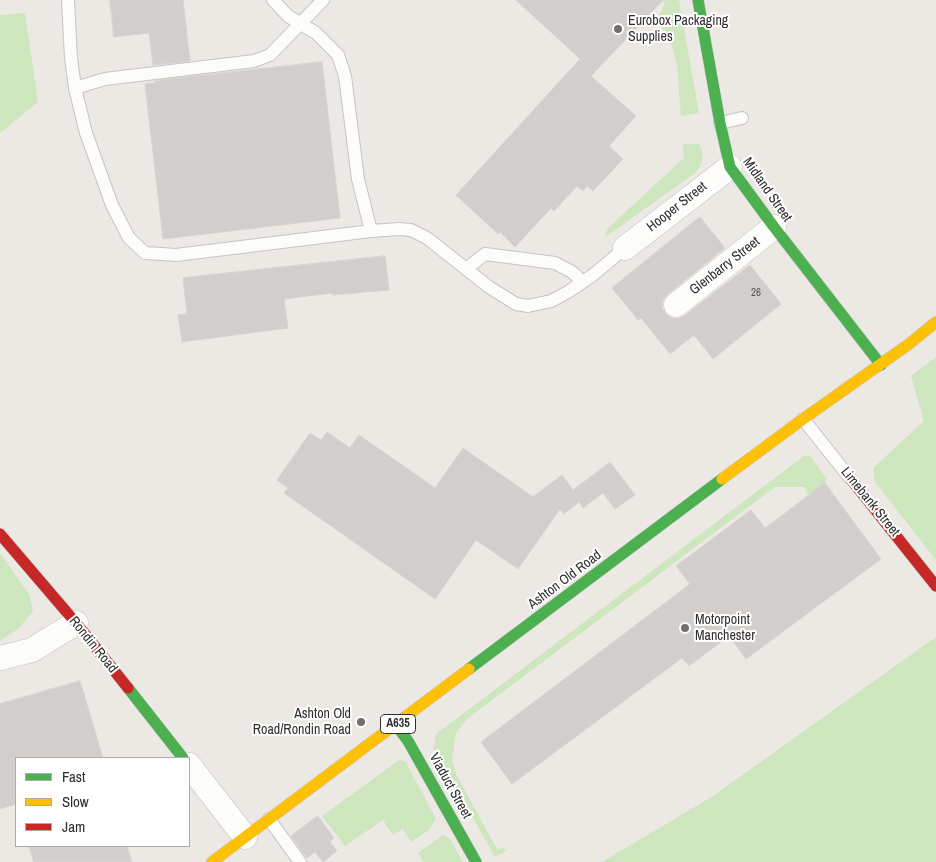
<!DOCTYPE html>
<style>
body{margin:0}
#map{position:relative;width:936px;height:862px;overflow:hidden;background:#ece8e4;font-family:"Archivo Narrow",sans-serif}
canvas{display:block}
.legend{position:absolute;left:15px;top:757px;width:175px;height:90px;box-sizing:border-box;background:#fff;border:1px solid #ababab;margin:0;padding:6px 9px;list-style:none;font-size:15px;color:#2e2e2e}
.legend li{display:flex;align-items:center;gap:10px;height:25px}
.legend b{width:25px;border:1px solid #ababab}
</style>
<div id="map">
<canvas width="936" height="862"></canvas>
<ul class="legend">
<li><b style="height:6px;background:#4caf50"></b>Fast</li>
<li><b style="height:6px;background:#ffc107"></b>Slow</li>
<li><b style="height:6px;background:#c62828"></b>Jam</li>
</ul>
</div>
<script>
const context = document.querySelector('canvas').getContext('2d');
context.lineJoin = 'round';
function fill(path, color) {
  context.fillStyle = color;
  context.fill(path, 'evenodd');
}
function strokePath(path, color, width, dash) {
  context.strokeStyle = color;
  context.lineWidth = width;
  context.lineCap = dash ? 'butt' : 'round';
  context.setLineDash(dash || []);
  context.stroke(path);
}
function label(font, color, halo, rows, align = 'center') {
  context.font = font + ' "Archivo Narrow",sans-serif';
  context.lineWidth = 4;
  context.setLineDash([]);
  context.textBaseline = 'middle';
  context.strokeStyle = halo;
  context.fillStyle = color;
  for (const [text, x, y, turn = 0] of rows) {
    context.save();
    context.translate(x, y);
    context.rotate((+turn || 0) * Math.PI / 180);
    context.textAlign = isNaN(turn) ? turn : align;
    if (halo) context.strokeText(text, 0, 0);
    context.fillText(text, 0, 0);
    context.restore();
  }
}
fill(new Path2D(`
 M661,0H679L699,113L681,116C678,85 681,45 656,21L665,4Z
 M25,13L38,102L0,133V15Z
 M683,144H699C705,154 703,165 695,173L604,238L608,228L684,158Z
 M936,357V560L875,482L873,468L924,421L911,376Z
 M809,455L827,479L825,483L809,495L804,487H775L467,719L456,733L452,760L457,776L497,849L503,847L506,851L495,857L434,749L436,734L804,456Z
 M0,553L29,594L33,611L18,629L0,641Z
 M936,637V862H602L713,796Z
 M399,760L405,761L436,819L429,830L411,842L403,829L393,835L383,820L345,846L322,816Z
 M443,835L450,839L463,862H424L418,853Z`), '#cee6be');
const building = new Path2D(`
 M110,0H183L190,61L153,65L149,33L114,37Z
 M516,0H663L591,76L636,116L609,146L623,159L593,191L587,186L583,191L577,186L554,211L551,208L515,247L500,232L498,234L456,195L580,59Z
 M322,62L340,218L163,239L145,84L155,83V81Z
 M700,217L725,248L667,295L663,300L662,307L666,314L671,318L678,319L684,316L750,265L781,304L713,359L694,335L670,354L641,318L638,320L612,288Z
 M385,256L389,290L332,295V293L284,299L288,328L182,342L178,315L187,314L183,278Z
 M327,432L350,448L359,435L435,488L463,448L533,497L562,475L573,490L610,462L635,495L615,509L603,493L583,508L579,502L564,514L560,509L518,569L476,540L435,599L284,493L288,488L277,480L310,433L321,440Z
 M825,483L881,559L746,659L729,636L689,666L682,658L512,784L481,742L690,584L676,566L751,510L765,528Z
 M80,681L103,758H16V804L0,809V704Z
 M318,816L334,838L330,842L337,851L323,862L315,852L307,858L291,836Z
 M29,846H127L132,862H34Z`);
fill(building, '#d1cecb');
strokePath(building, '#d7d4d0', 1);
const lane = new Path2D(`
 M68,0L71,58L75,88L86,133L112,205L129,238L145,253L176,255L371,231L399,229L411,230L427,238L489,287L516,304L528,306L551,301L568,292L593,275L625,248
 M273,0L288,16L316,33L338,55L345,76L358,179L371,231
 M75,88L105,79L254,61L270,55L323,0
 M720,123L742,118
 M466,269L485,254L555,263L572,272L583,282
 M803,419L850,478
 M269,819L300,862`);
const street = new Path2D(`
 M625,248L730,167
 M676,305L774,227
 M0,658L32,650L76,623
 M189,765L245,837`);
const fast = new Path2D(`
 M698,0L720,123L730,167L774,227L881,365
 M469,669L722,479
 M128,688L183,758
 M396,725L408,741L476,862`);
const slow = new Path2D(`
 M722,479L803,419L909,344L936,322
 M212,862L469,669`);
const jam = new Path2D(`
 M850,478L936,586
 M0,534L76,623L128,688`);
strokePath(lane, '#c5c4c5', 14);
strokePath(street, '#c5c4c5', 25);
strokePath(fast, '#c5c4c5', 12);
strokePath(slow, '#c5c4c5', 12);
strokePath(jam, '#c5c4c5', 12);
strokePath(lane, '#fcfcfb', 12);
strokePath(street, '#fcfcfb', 24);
strokePath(fast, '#4caf50', 11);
strokePath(slow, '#ffc107', 11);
strokePath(jam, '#c62828', 11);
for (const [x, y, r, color] of [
 [618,29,5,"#706f6e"],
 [685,628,5,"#706f6e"],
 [361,722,5,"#706f6e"]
]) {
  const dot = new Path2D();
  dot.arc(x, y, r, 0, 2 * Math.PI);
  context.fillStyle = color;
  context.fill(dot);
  strokePath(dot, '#fff', 2);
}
label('11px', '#585857', null, [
 ["26",756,293]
]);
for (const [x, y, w] of [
 [398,724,35]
]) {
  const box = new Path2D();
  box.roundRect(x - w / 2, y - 9.5, w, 19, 4);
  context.fillStyle = '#fff';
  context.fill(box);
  strokePath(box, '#2e2e2e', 1);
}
label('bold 12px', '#2e2e2e', null, [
 ["A635",398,724]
]);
label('14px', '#2e2e2e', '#fff', [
 ["Eurobox Packaging",628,21],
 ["Supplies",628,37],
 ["Motorpoint",695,620],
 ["Manchester",695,636],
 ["Ashton Old",351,714,"right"],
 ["Road/Rondin Road",351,730,"right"]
], 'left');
label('14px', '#2e2e2e', '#fff', [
 ["Midland Street",767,190,55],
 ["Hooper Street",677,207,-38],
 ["Glenbarry Street",725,266,-38],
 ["Limebank Street",870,502,51],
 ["Ashton Old Road",565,580,-37],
 ["Rondin Road",93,645,51],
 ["Viaduct Street",450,786,61]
]);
</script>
